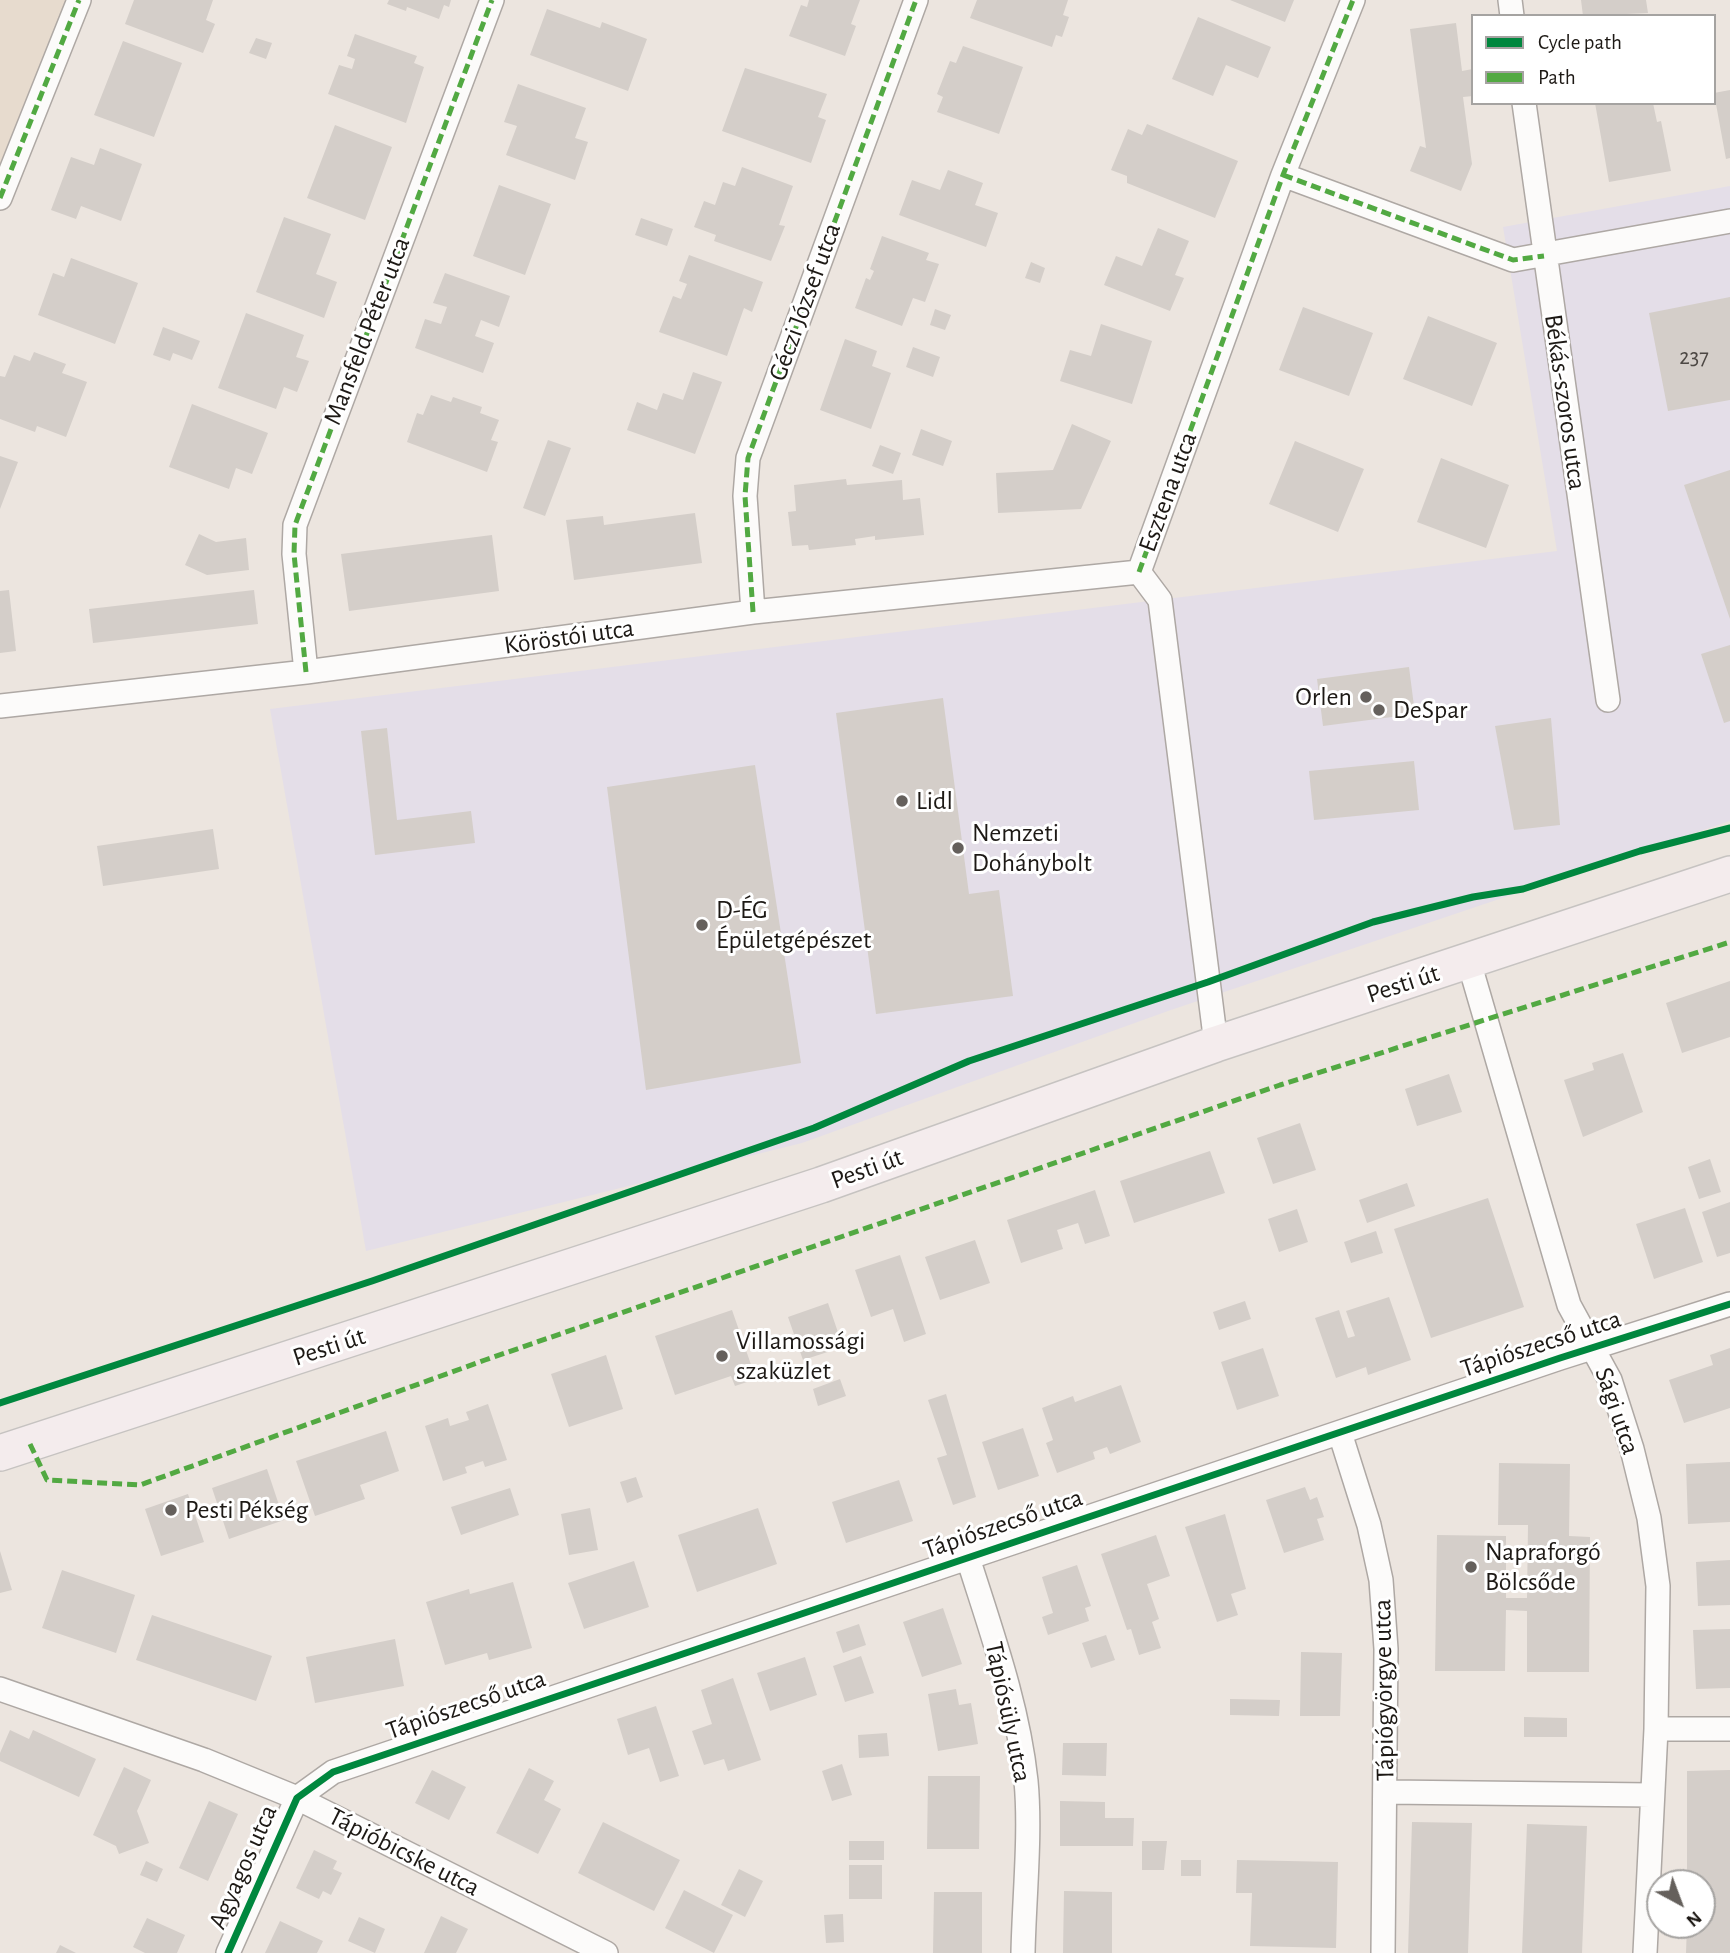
<!DOCTYPE html>
<meta charset="utf-8">
<style>
body{margin:0}
#map{position:relative;width:1730px;height:1953px;overflow:hidden;background:#ece5df;font-family:"Alegreya Sans",sans-serif}
canvas{display:block}
.legend{position:absolute;left:1471px;top:14px;width:245px;height:91px;box-sizing:border-box;background:#fff;border:2px solid #a5a3a1;margin:0;padding:9px 12px;list-style:none;font-size:21px;color:#1d1915}
.legend li{display:flex;align-items:center;gap:14px;height:35px}
.legend b{width:35px;border:2px solid #a5a3a1}
.north{position:absolute;left:1646px;top:1869px;width:70px;height:70px;box-sizing:border-box;background:#fff;border:2px solid #a5a3a1;border-radius:50%;rotate:139deg;font-size:19px;font-weight:700;line-height:28px;text-align:center;color:#1d1915}
.north::after{content:'';display:block;margin:auto;width:24px;height:32px;background:#65605c;clip-path:polygon(50% 0,100% 100%,50% 72%,0 100%)}
</style>
<div id="map">
<canvas width="1730" height="1953"></canvas>
<ul class="legend">
<li><b style="height:9px;background:#00873e"></b>Cycle path</li>
<li><b style="height:9px;background:#52a942"></b>Path</li>
</ul>
<div class="north">N</div>
</div>
<script>
const context = document.querySelector('canvas').getContext('2d');
context.lineJoin = 'round';
function fill(path, color) {
  context.fillStyle = color;
  context.fill(path, 'evenodd');
}
function strokePath(path, color, width, dash) {
  context.strokeStyle = color;
  context.lineWidth = width;
  context.lineCap = dash ? 'butt' : 'round';
  context.setLineDash(dash || []);
  context.stroke(path);
}
function label(font, color, halo, rows, align = 'center') {
  context.font = font + ' "Alegreya Sans",sans-serif';
  context.lineWidth = 6;
  context.setLineDash([]);
  context.textBaseline = 'middle';
  context.strokeStyle = halo;
  context.fillStyle = color;
  for (const [text, x, y, turn = 0] of rows) {
    context.save();
    context.translate(x, y);
    context.rotate((+turn || 0) * Math.PI / 180);
    context.textAlign = isNaN(turn) ? turn : align;
    if (halo) context.strokeText(text, 0, 0);
    context.fillText(text, 0, 0);
    context.restore();
  }
}
fill(new Path2D(`
 M1730,186V821L1168,1011L802,1143L366,1251L270,709L1557,551L1503,227Z`), '#e4dee8');
fill(new Path2D(`
 M0,0H79L0,199Z`), '#e7dbce');
fill(new Path2D(`
 M134,0H213L206,20L215,24L203,53L125,24Z
 M389,0H451L449,7L444,5L439,19L407,7L406,11L387,4Z
 M809,0H860L851,24L856,26L845,56L789,36L801,5L807,7Z
 M977,0H1068L1063,15L1069,17L1062,37L1056,35L1052,47L970,18Z
 M1230,0H1294L1285,22Z
 M1581,0H1646L1648,13L1583,16Z
 M547,9L600,28L602,22L647,39L628,91L530,55Z
 M1198,17L1271,47L1258,78L1226,65L1213,96L1172,79Z
 M1456,23L1462,71L1473,69V96L1463,97L1472,164L1461,191L1410,171L1420,146L1426,148L1410,29Z
 M355,34L417,56L414,63L424,67L406,123L328,94L339,65L352,69L355,59L347,56Z
 M256,38L272,43L266,59L249,53Z
 M123,41L182,63L154,137L94,115Z
 M963,46L1023,67L999,134L937,112L943,97L937,94L950,61L956,63Z
 M745,68L827,94L818,117L826,120L811,163L722,131Z
 M518,84L586,108L575,138L588,142L575,180L506,155L517,126L504,122Z
 M1730,90V158L1726,159L1714,93Z
 M1595,103H1653L1657,122L1661,121L1671,171L1609,182Z
 M1147,124L1238,161L1215,218L1127,183V176L1111,170L1128,129L1142,135Z
 M335,125L392,147L365,220L307,198Z
 M100,148L142,164L121,221L81,206L76,219L51,210L71,157L94,165Z
 M742,167L793,186L779,225L785,226L771,261L714,241L716,235L694,227L704,201L715,205L723,182L735,186Z
 M948,170L983,183L975,205L998,213L986,247L899,215L912,180L940,190Z
 M499,185L551,204L525,275L473,256Z
 M284,217L331,234L316,274L337,282L324,318L256,292Z
 M641,218L673,229L667,246L635,235Z
 M1158,228L1189,241L1175,275L1184,278L1170,311L1104,285L1116,256L1142,266Z
 M882,236L929,253L926,260L939,264L925,302L913,298L902,326L855,308L866,278L870,280L874,271L870,269Z
 M689,255L763,282L752,312L744,308L727,356L659,332L673,296L681,299L687,284L679,281Z
 M71,258L138,283L115,344L38,315L53,273L64,277Z
 M1031,262L1045,268L1040,283L1025,278Z
 M445,273L510,296L499,327L481,320L475,336L494,343L483,373L415,348L425,319L441,324L447,307L433,303Z
 M1730,297V400L1668,411L1649,313Z
 M1303,307L1373,333L1349,396L1279,370Z
 M935,309L951,315L945,330L930,325Z
 M246,313L304,335L296,357L309,361L297,392L284,387L276,409L218,388Z
 M1428,316L1497,343L1472,406L1403,379Z
 M1101,324L1152,341L1132,404L1060,381L1070,350L1091,356Z
 M163,327L200,341L192,360L173,353L170,361L153,355Z
 M845,339L877,351L872,366L891,373L871,429L820,410Z
 M913,347L940,357L933,377L906,367Z
 M34,352L66,364L62,373L87,382L66,437L37,426L35,432L0,419V376L5,377L14,355L30,361Z
 M693,372L722,382L695,454L627,430L637,402L657,410L663,393L683,400Z
 M431,395L451,402L453,397L482,407L480,413L499,420L491,440L498,442L487,472L407,442L417,413L423,415Z
 M192,404L268,433L252,474L236,468L229,489L169,467Z
 M1072,424L1111,441L1081,509L998,513L996,473L1053,470Z
 M921,429L952,441L943,466L912,455Z
 M548,440L571,448L545,516L523,508Z
 M1295,441L1364,469L1338,532L1269,504Z
 M880,445L901,453L893,474L872,466Z
 M0,456L18,462L0,509Z
 M1441,458L1509,485L1486,548L1417,522Z
 M1730,470V619L1684,485Z
 M846,479L847,485L902,480L903,500L920,498L924,535L875,540V536L855,539L856,545L809,550L808,545L792,546L788,512L796,511L794,485Z
 M695,513L702,563L574,580L566,520L603,516L604,525Z
 M199,534L216,542L246,538L249,570L207,575L185,565Z
 M492,535L499,591L349,611L341,554Z
 M9,590L16,651L0,653V591Z
 M254,590L258,624L93,643L89,609Z
 M1730,645V721L1724,723L1701,654Z
 M1409,667L1415,714L1323,726L1317,679Z
 M943,698L969,894L999,890L1013,996L876,1014L836,713Z
 M1551,718L1560,825L1514,830L1495,726Z
 M387,728L397,820L471,811L475,843L375,855L361,731Z
 M1414,761L1419,810L1314,820L1309,771Z
 M755,765L801,1063L646,1090L607,787Z
 M213,829L219,869L103,886L97,846Z
 M1730,981V1037L1682,1053L1666,1003Z
 M1623,1053L1643,1112L1583,1137L1564,1080L1594,1070L1592,1063Z
 M1449,1074L1462,1112L1417,1126L1405,1089Z
 M1300,1123L1316,1170L1273,1184L1257,1138Z
 M1210,1151L1225,1193L1134,1223L1120,1181Z
 M1710,1159L1721,1192L1699,1199L1688,1167Z
 M1407,1183L1415,1206L1367,1223L1359,1200Z
 M1095,1190L1110,1236L1085,1244L1078,1223L1057,1230L1063,1249L1021,1263L1007,1220Z
 M1488,1198L1524,1307L1431,1338L1394,1229Z
 M1730,1202V1253L1717,1257L1702,1212Z
 M1685,1208L1703,1262L1654,1279L1636,1224Z
 M1297,1209L1308,1242L1279,1252L1268,1219Z
 M1376,1231L1383,1253L1351,1263L1344,1242Z
 M975,1240L990,1283L940,1300L925,1257Z
 M900,1255L926,1334L904,1342L893,1309L871,1317L855,1270Z
 M1389,1297L1411,1360L1368,1375L1366,1367L1336,1378L1315,1318L1339,1310L1348,1338L1355,1336L1346,1311Z
 M1245,1301L1251,1319L1219,1330L1213,1312Z
 M828,1303L843,1347L803,1360L788,1317Z
 M732,1310L756,1379L735,1386L731,1376L675,1395L655,1336Z
 M1263,1348L1279,1396L1237,1410L1221,1362Z
 M1730,1348V1408L1684,1423L1669,1380L1713,1365L1710,1355Z
 M606,1355L623,1409L569,1427L551,1374Z
 M840,1379L846,1396L818,1406L813,1389Z
 M1121,1385L1141,1442L1110,1454L1107,1447L1093,1452L1095,1459L1057,1473L1046,1443L1053,1440L1042,1408L1073,1396L1075,1402Z
 M946,1394L976,1497L953,1505L937,1458L947,1455L928,1400Z
 M488,1404L507,1460L485,1467L483,1461L465,1467L467,1473L443,1481L425,1426L448,1418L450,1426L469,1420L466,1412Z
 M1023,1428L1039,1476L998,1490L982,1442Z
 M386,1431L399,1471L360,1485L365,1499L315,1516L296,1461Z
 M1730,1462V1522L1688,1524L1686,1464Z
 M1499,1463L1570,1464L1569,1536L1590,1537L1589,1672H1527V1611L1506,1610L1505,1671H1435L1437,1535L1506,1536V1598H1527L1528,1525H1498Z
 M267,1469L284,1520L229,1539L212,1488Z
 M636,1477L643,1497L627,1503L620,1482Z
 M899,1480L913,1521L846,1543L832,1502Z
 M1305,1487L1310,1500L1317,1497L1324,1517L1317,1519L1324,1540L1284,1553L1266,1500Z
 M510,1488L519,1515L461,1535L451,1507Z
 M188,1494L204,1542L161,1556L145,1509Z
 M590,1508L598,1550L569,1555L561,1514Z
 M758,1508L777,1564L697,1592L678,1535Z
 M1225,1514L1246,1589L1231,1594L1238,1615L1217,1622L1185,1527Z
 M1156,1535L1170,1576L1147,1584L1159,1619L1152,1622L1161,1648L1139,1655L1131,1629L1127,1630L1101,1554Z
 M0,1551L12,1590L0,1593Z
 M1730,1560V1605L1698,1606L1696,1562Z
 M634,1561L649,1607L584,1629L568,1583Z
 M1077,1565L1091,1606L1085,1608L1089,1621L1048,1635L1042,1617L1053,1613L1042,1577Z
 M62,1570L135,1595L116,1653L42,1628Z
 M513,1582L532,1648L489,1660L487,1653L445,1665L426,1602L469,1589L470,1594Z
 M943,1608L962,1664L922,1677L903,1622Z
 M152,1615L272,1656L256,1701L136,1660Z
 M859,1624L866,1645L843,1653L836,1632Z
 M1730,1629V1688L1696,1689L1693,1630Z
 M1106,1635L1115,1660L1091,1668L1082,1643Z
 M395,1639L404,1686L315,1703L306,1657Z
 M1301,1652L1342,1653L1340,1716H1300Z
 M861,1656L874,1693L845,1702L833,1666Z
 M805,1657L817,1695L770,1711L757,1673Z
 M733,1678L761,1760L728,1771L724,1759L704,1765L692,1731L712,1724L701,1690Z
 M956,1689L959,1705L971,1703L978,1744L938,1751L928,1694Z
 M1230,1699L1280,1700L1279,1716L1230,1715Z
 M656,1706L679,1776L660,1782L649,1748L628,1755L617,1719Z
 M1524,1717L1567,1718V1737H1524Z
 M10,1730L29,1739L33,1730L96,1759L79,1797L0,1761V1753Z
 M887,1733L889,1756L859,1758L858,1735Z
 M1063,1743H1107L1106,1776L1062,1775Z
 M842,1764L852,1795L832,1801L822,1771Z
 M124,1767L151,1780L137,1811L149,1843L119,1854L116,1846L93,1835Z
 M529,1768L554,1781L544,1800L561,1809L538,1854L496,1833Z
 M432,1770L466,1787L449,1820L415,1803Z
 M1730,1770V1953H1686L1687,1925H1702V1883H1687V1771Z
 M928,1776H980L979,1849H927Z
 M209,1801L238,1814L208,1881L179,1868Z
 M1060,1801L1105,1802V1818H1134L1133,1846H1060Z
 M603,1822L680,1860L654,1911L578,1873Z
 M1412,1822L1472,1823L1468,1953H1408Z
 M1527,1824L1587,1826L1582,1953H1522Z
 M849,1841H884V1860H849Z
 M1142,1841H1167L1164,1870H1142Z
 M314,1850L337,1861L333,1869L342,1873L331,1895L323,1891L319,1899L296,1888Z
 M1181,1860H1201V1876H1181Z
 M1237,1860L1338,1862L1336,1948L1250,1946L1252,1893H1236Z
 M146,1861L163,1869L157,1882L140,1875Z
 M849,1865H882V1899H849Z
 M739,1869L763,1881L745,1917L721,1905Z
 M684,1890L733,1915L714,1953L665,1928Z
 M1064,1891L1112,1892V1953H1063Z
 M934,1892H982V1953H933Z
 M843,1914L844,1942L826,1943L824,1915Z
 M441,1916L468,1929L456,1953H424Z
 M359,1917L385,1929L375,1953L348,1941Z
 M147,1918L185,1935L177,1953H145L133,1947Z
 M280,1921L323,1941L317,1953H265Z
 M60,1945L76,1953H56Z`), '#d4cec9');
const minor = new Path2D(`
 M1510,0L1512,16
 M1524,103L1608,700
 M1283,175L1513,260L1730,221
 M0,198L79,0
 M1139,572L1283,175L1353,0
 M1139,572L1160,600L1216,1044
 M753,612L745,496L748,458L916,0
 M306,672L294,554L295,525L492,0
 M0,706L306,672L753,612L1139,572
 M1469,962L1569,1305L1610,1380L1632,1449L1649,1518L1658,1586L1656,1729L1645,1953
 M1340,1433L1369,1525L1381,1580L1386,1649L1383,1953
 M968,1558C991,1631 1018,1705 1026,1781C1031,1833 1024,1900 1023,1953
 M0,1689L204,1760L297,1798L606,1953
 M1656,1729H1730
 M1387,1792L1651,1795
 M228,1953L297,1798L333,1772L1560,1358L1730,1304`);
const primary = new Path2D(`
 M0,1453L821,1185L1216,1044L1730,874`);
strokePath(minor, '#aea8a4', 26);
strokePath(primary, '#c6c3c1', 38);
strokePath(minor, '#fcfbfa', 23);
strokePath(primary, '#f4eced', 35);
strokePath(new Path2D(`
 M1283,175L1513,260L1544,256
 M0,198L79,0
 M1139,572L1283,175L1353,0
 M753,612L745,496L748,458L916,0
 M306,672L294,554L295,525L492,0
 M30,1444L47,1480L140,1485L485,1360L1280,1085L1730,942`), '#52a942', 5, [10, 5]);
strokePath(new Path2D(`
 M0,1403L372,1281L814,1128L969,1061L1208,982L1373,922L1473,897L1523,889L1640,851L1730,828
 M228,1953L297,1798L333,1772L1560,1358L1730,1304`), '#00873e', 7);
for (const [x, y, r, color] of [
 [1366,697,7,"#65605c"],
 [1379,710,7,"#65605c"],
 [902,801,7,"#65605c"],
 [958,848,7,"#65605c"],
 [702,925,7,"#65605c"],
 [722,1356,7,"#65605c"],
 [171,1510,7,"#65605c"],
 [1471,1567,7,"#65605c"]
]) {
  const dot = new Path2D();
  dot.arc(x, y, r, 0, 2 * Math.PI);
  context.fillStyle = color;
  context.fill(dot);
  strokePath(dot, '#fff', 2.5);
}
label('23px', '#4d4844', null, [
 ["237",1694,357]
]);
label('26px', '#1d1915', '#fff', [
 ["Géczi József utca",805,302,-70],
 ["Mansfeld Péter utca",367,331,-69],
 ["Békás-szoros utca",1565,402,82],
 ["Esztena utca",1168,492,-70],
 ["Köröstói utca",569,637,-8],
 ["Pesti út",1403,984,-18],
 ["Pesti út",867,1169,-20],
 ["Tápiószecső utca",1541,1344,-18],
 ["Pesti út",329,1347,-18],
 ["Sági utca",1617,1411,71],
 ["Tápiószecső utca",1003,1524,-19],
 ["Tápiógyörgye utca",1384,1690,-91],
 ["Tápiószecső utca",466,1705,-19],
 ["Tápiósüly utca",1008,1712,78],
 ["Tápióbicske utca",404,1852,27],
 ["Agyagos utca",243,1867,-66]
]);
label('26px', '#1d1915', '#fff', [
 ["Orlen",1352,697,"right"],
 ["DeSpar",1393,710],
 ["Lidl",916,801],
 ["Nemzeti",972,833],
 ["Dohánybolt",972,863],
 ["D-ÉG",716,910],
 ["Épületgépészet",716,940],
 ["Villamossági",736,1341],
 ["szaküzlet",736,1371],
 ["Pesti Pékség",185,1510],
 ["Napraforgó",1485,1552],
 ["Bölcsőde",1485,1582]
], 'left');
</script>
